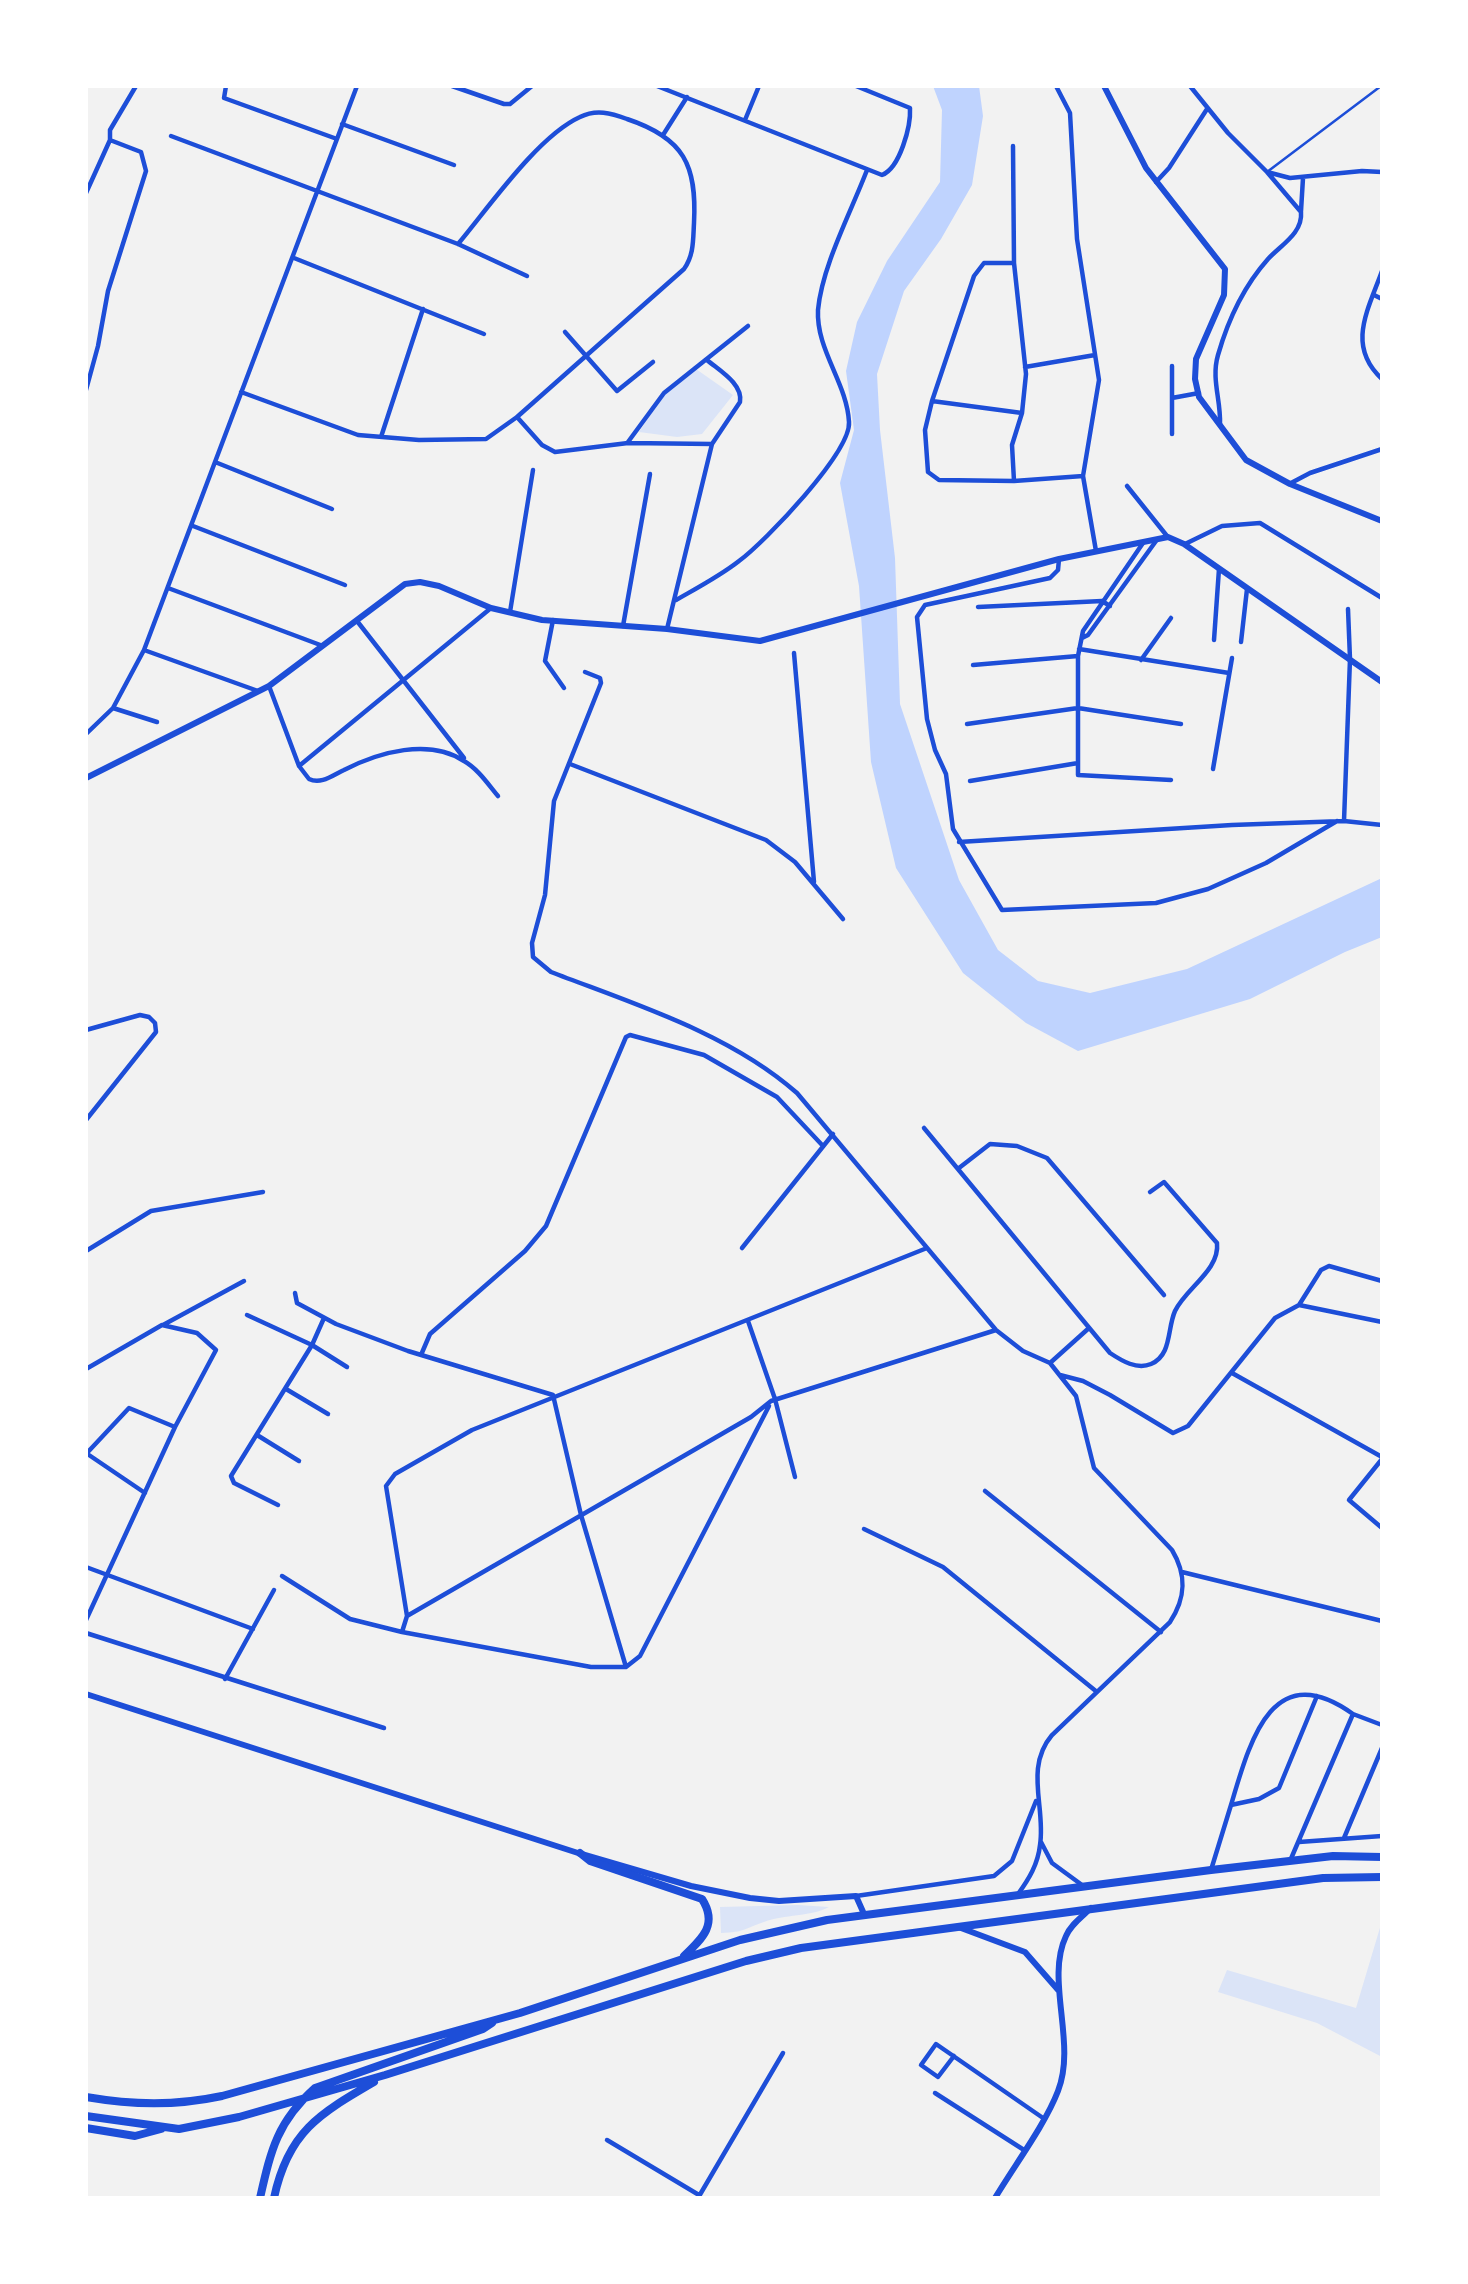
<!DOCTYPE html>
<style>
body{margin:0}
#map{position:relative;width:1468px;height:2284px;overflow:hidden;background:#f2f2f2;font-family:"Libre Baskerville",serif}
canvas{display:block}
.frame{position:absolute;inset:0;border:88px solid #fff;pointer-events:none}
</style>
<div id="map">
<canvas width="1468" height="2284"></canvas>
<div class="frame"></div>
</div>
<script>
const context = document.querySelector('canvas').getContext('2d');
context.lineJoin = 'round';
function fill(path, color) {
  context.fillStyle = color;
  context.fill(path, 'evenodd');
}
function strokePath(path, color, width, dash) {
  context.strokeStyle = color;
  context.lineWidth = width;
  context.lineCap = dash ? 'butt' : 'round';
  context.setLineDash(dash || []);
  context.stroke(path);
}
fill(new Path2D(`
 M696,369L733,395L702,434L677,437L639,432L663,396Z
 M798,1905L829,1907C810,1917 785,1914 764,1922C743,1929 746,1932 721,1933L720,1907Z
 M1382,1921V2057L1317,2023L1218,1992L1227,1970L1356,2008Z`), '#dbe4f7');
fill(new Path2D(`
 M933,86H979L983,116L972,185L941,239L904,291L877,374L880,430L895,558L900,704L959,880L998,950L1038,981L1090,993L1187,969L1382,878V937L1345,952L1250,999L1078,1051L1026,1023L963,973L896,868L871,762L859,586L840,483L854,430L846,371L857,322L887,261L940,182L942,110Z`), '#bfd3fe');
strokePath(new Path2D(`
 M1267,172L1381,86`), '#1d4ed8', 2.5);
strokePath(new Path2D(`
 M226,86L224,98L337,139
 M452,86L504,104H510L532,86
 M657,86L882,175C900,168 911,126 910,108L856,86
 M1056,86L1070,113L1077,239L1099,380L1083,476L1096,551
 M1190,86L1228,133L1267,172L1290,178L1362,171L1382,172
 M745,120L759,86
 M342,124L454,165
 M663,135L687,97
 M171,136L458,244L527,276
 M1013,146L1014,263L1026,374L1022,413L1012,445L1014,481
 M1156,182L1169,168L1207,109
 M86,193L110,140V130L136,86
 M1301,211L1303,178
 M294,258L484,334
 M1014,263H984L974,276L932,401L925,430L928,472L939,480L1014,481L1083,476
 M1382,271C1368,310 1346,346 1382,379
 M1374,295L1382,299
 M565,332L617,391L653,362
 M1025,367L1095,355
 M86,390L98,346L108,291L146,171L141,152L110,140
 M241,392L358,435L419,440L486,439L517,417L684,269C694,255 693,240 694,223C697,165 684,138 627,119C611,113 596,109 580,117C538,136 489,207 458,244
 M1172,398L1199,393
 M932,401L1022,413
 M517,417L542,445L555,452L628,443L712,444
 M1220,424C1221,400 1211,379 1218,355C1228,320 1244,286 1268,259C1281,245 1303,233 1301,212L1267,172
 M1172,434V366
 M381,437L423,309
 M628,442L664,393L748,326
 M215,462L332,509
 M1291,483L1310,473L1382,449
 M1127,486L1167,536
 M193,526L345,585
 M1143,543L1083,631L1078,656V775L1171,780
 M1185,544L1222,526L1260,523L1382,598
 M1059,559L1058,570L1050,578L925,605L917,617L927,719L935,750L946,774L953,829L1002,910L1156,903L1208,889L1266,863L1337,821
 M168,588L323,646
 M676,600C697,588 720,576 739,561C765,542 851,452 849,422C847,383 816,350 818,310C822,266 851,212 867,170
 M978,607L1102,601L1110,606
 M491,608L299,766L309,779C321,785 333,775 344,770C379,752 429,738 464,761C478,769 488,784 498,796
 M510,612L533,470
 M553,620L545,661L564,688
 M357,621L464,758
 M623,626L650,474
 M667,629L712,444L740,402C743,384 720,371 707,360
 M1082,638L1088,635L1156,541
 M1214,640L1219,569
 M1241,642L1247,589
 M1079,649L1229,673
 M144,650L258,691
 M794,653L814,882
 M1141,660L1171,618
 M973,665L1078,656
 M585,672L600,678L601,683L554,801L545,895L532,943L533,957L551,972C634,1004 729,1033 797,1093L996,1330L1023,1351L1050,1363L1076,1396L1094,1468L1172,1550C1187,1575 1186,1598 1170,1622L1052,1735C1024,1768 1046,1808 1040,1845C1038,1864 1029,1879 1018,1894
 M269,686L299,766
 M113,708L157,722
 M967,724L1078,708L1181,724
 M86,734L113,708L144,650L357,86
 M570,764L766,840L795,862L843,919
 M1213,769L1232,658
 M970,781L1078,763
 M1344,821L1350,659L1348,609
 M959,842L1232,825L1344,821L1382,825
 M86,1030L140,1015L149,1017L155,1023L156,1032L86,1120
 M924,1128L1110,1353C1122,1361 1137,1370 1151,1364C1172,1355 1167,1329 1175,1311C1186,1288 1220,1270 1217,1243L1164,1182L1150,1192
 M959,1168L990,1144L1017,1146L1047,1158L1164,1295
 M742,1248L833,1134
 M86,1251L151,1211L263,1192
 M295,1293L297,1303L336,1324L408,1351L553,1395
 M1299,1305L1321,1270L1329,1266L1382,1281
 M247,1315L312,1345L347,1367
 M748,1321L775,1399L795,1477
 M163,1325L244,1281
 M421,1355L430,1334L525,1251L546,1226L626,1037L630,1035L704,1055L777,1097L823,1146
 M1050,1363L1089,1328
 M86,1369L162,1325L197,1333L216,1350L175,1427L86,1620
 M1232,1373L1382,1457
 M1060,1375L1083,1381L1110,1395L1173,1433L1188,1426L1275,1318L1299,1305L1382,1322
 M286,1389L328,1414
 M553,1395L581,1515L626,1667
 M257,1435L299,1461
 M86,1453L145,1493
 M86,1454L129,1408L175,1427
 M1382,1459L1349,1500L1382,1528
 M985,1491L1161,1632
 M278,1505L234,1483L231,1476L312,1345L324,1318
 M864,1529L943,1567L1097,1692
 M86,1567L253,1629
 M1182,1572L1382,1621
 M282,1576L350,1619L402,1632L591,1667H626L640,1656L769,1406
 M407,1616L386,1486L395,1474L472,1430L927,1248
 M402,1632L407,1616L751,1417L771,1401L996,1330
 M86,1633L384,1728
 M225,1679L274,1590
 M1353,1714L1382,1725
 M1231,1805C1250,1741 1272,1656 1353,1714L1290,1861
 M1344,1838L1382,1748
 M1041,1842L1052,1863L1082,1885
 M1299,1842L1382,1836
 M1211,1870L1231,1805L1259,1799L1279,1788L1317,1696
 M856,1896L994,1876L1012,1861L1036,1801
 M954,2056L938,2077L921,2065L936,2044L1043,2118
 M935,2093L1024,2150
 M607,2140L699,2195
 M698,2198L783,2053`), '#1d4ed8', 4.5);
strokePath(new Path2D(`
 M1104,86L1146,168L1225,269L1224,295L1196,359L1195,379L1199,397L1246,460L1290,484L1382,521
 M86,778L269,686L405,584L420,582L439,586L491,608L542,620L667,629L760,641L1059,559L1168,537L1184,544L1382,682
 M86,1694L578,1853L691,1886L750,1898L779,1901L856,1896L864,1914
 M961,1928L1025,1952L1059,1991
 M995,2198C1014,2166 1045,2125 1058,2091C1077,2043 1045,1980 1066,1936C1071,1924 1082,1917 1091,1908`), '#1d4ed8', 6);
strokePath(new Path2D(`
 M580,1853L590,1861L702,1899C718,1924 703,1938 684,1956
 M86,2097C133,2105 175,2106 222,2096L520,2013L740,1940L827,1920L1211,1870L1333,1856L1382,1857
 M86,2116L179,2129L239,2117L385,2075L746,1961L801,1948L1323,1878L1382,1877
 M86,2128L135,2136L161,2129
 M260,2198C271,2150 277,2122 315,2088L483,2029L492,2023
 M274,2198C288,2132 319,2114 374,2082`), '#1d4ed8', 8);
</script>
